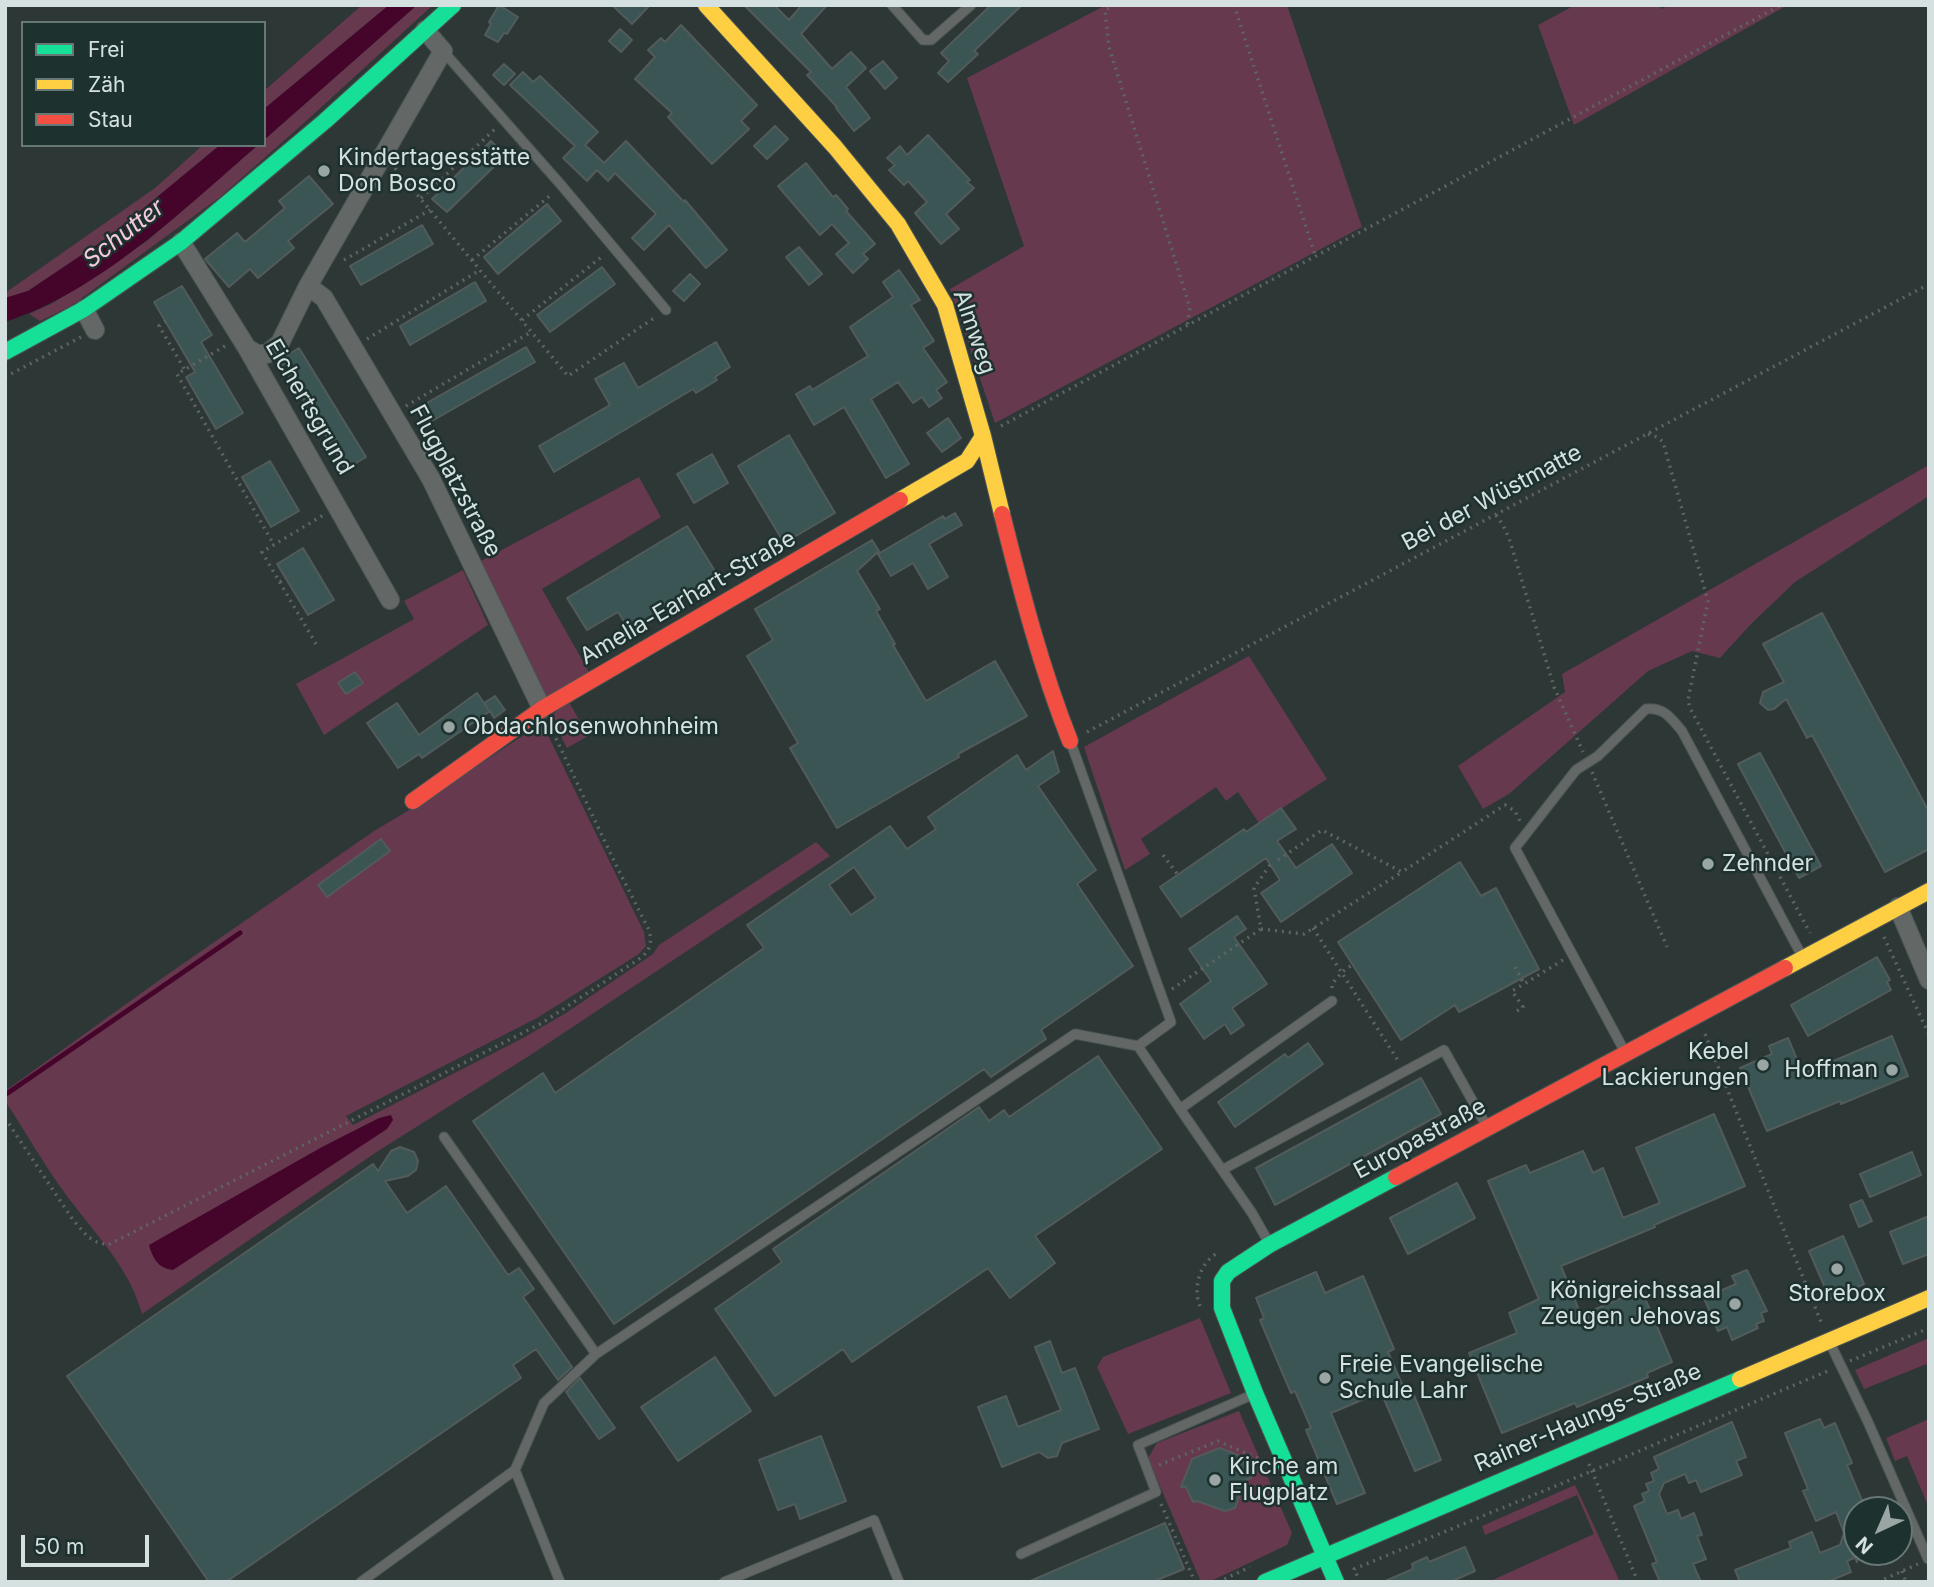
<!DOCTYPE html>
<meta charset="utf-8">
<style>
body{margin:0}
#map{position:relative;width:1934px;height:1587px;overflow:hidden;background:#2c3736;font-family:Inter,sans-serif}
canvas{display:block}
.frame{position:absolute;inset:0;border:7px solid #d5e1e0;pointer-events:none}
.legend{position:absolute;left:21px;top:21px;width:245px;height:126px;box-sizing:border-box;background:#1d312f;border:2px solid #677776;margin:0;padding:9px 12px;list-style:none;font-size:21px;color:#d5e1e0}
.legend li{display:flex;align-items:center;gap:14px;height:35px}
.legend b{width:35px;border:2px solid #677776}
.north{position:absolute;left:1843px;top:1496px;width:70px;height:70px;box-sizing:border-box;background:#1d312f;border:2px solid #677776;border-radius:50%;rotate:224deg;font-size:19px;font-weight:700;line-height:28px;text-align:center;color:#d5e1e0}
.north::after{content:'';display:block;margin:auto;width:24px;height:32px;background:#9aa6a4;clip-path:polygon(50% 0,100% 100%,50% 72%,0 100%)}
.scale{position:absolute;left:21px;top:1535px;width:128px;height:32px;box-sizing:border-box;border:4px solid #d5e1e0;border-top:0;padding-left:9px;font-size:21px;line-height:24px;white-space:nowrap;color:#d5e1e0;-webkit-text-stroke:5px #1d312f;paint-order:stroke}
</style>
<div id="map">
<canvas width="1934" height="1587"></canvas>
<div class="frame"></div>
<ul class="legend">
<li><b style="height:9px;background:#16e098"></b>Frei</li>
<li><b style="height:9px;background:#ffcf43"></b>Zäh</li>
<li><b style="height:9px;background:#f24e42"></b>Stau</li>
</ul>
<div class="north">N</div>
<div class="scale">50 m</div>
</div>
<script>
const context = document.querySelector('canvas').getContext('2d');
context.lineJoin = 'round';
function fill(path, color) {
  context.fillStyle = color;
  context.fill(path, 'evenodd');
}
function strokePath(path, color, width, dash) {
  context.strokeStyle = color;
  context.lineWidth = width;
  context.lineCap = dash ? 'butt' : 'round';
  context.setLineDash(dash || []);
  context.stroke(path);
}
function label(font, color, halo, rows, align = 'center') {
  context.font = font + ' Inter,sans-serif';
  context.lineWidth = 5;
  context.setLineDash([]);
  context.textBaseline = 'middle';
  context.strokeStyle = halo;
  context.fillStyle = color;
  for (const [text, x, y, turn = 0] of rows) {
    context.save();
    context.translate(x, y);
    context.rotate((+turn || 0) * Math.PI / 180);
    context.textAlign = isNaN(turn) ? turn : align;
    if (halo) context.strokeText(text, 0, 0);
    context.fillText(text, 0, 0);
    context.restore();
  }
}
fill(new Path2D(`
 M362,5H389L264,109V91Z
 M417,5H433L304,123L220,197L71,306L40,321L29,314L53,303L147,241L258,145H264V140Z
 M1106,5H1287L1362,227L995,423L950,289L1024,246L967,78Z
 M1575,5H1658L1662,9L1669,5H1788L1574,125L1538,25Z
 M203,145H220L110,236L28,291L5,298V293L155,188Z
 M1929,465V496L1795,582L1751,624L1720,658L1692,651L1648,671L1509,794L1483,809L1458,766L1565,692L1562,674Z
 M639,477L661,517L542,589L589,672L544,699L481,561Z
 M463,570L488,625L324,735L296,684L414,619L404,601Z
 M1249,656L1327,779L1259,823L1238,792L1226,801L1216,787L1141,839L1150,854L1125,870L1084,747Z
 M569,702L588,736L567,748L552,719L555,712Z
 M542,723L644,932L646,946L639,954L537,1018L346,1116L353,1125L523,1038L566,1013L653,954L659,945L816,842L830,856L532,1054L375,1153L142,1314C129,1266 93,1232 64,1192C43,1163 25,1131 5,1101V1091L161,979L374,831L421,803Z
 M1200,1318L1231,1393L1128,1434L1097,1367L1103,1357Z
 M1929,1338V1363L1864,1389L1855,1370Z
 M1239,1411L1292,1533L1287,1545L1209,1582H1201L1148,1458L1157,1443Z
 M1929,1419V1508L1907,1456L1895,1461L1886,1438Z
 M1575,1485L1620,1582H1488L1594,1534L1577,1495L1485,1535L1482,1526Z`), '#66394f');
fill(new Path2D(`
 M389,5H417L264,140V109Z
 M220,145H258C183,210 100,291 5,322V298L28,291L110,236Z
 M391,1115L393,1120L387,1129L173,1270C158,1268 153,1259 149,1245L322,1147L379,1118Z`), '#45052b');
strokePath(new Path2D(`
 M5,1095L240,933`), '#45052b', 5);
const building = new Path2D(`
 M499,5L518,17L507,34L504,33L498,42L485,35L491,24L489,22Z
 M612,5H650L632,24Z
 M744,5H774L789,20L802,5H827L801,34L832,69L851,52L866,68L846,87L870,118L854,131L836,108L837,107L807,75L811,72Z
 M991,5H1022L974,51L978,54L948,82L938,73L949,61L941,53Z
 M681,25L757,105L741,121L749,129L712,164L668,117L672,113L635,79L655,57L648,50L661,38L665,42Z
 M620,29L632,40L621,52L609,41Z
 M883,61L897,78L885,89L870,71Z
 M504,64L515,74L504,85L493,75Z
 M523,72L533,82L540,76L598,132L585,145L604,163L626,141L684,202L685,200L727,250L706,268L669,225L644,250L632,238L656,214L615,173L608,181L597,170L587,181L563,158L575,146L510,85Z
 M775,126L788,139L767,159L754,146Z
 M928,135L970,180L967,182L974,188L946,214L959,229L941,244L915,213L927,202L908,181L904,185L889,170L895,165L887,158L900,146L907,155Z
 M491,141L505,156L447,212L432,199Z
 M806,163L833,197L836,195L848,209L846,211L875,244L863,254L868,259L853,273L836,254L849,243L832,224L820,235L778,186Z
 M309,176L333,204L288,241L294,248L258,278L250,269L229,287L205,259L237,233L245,242L285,208L279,201Z
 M547,204L561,221L498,274L484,257Z
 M422,225L433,244L361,285L350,266Z
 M799,247L822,274L809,285L786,257Z
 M602,267L615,284L550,332L537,315Z
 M899,270L920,300L911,305L934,341L923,348L947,382L936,390L942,398L929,407L922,397L913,403L898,382L871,399L909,464L886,478L844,407L814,425L796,394L810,386L812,390L868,356L850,327L893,297L883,282Z
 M690,274L700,284L684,301L673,291Z
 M475,282L486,301L410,345L400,326Z
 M182,286L212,335L201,342L243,413L216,429L186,377L195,372L154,302Z
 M716,342L730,367L715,377L717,380L696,393L693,389L554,472L539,446L610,405L595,379L624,363L638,388Z
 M526,347L535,362L425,425L416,409Z
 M299,348L366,457L346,469L279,360Z
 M948,418L961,438L942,452L927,433Z
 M789,435L835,513L784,543L738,466Z
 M712,454L728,483L694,503L677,474Z
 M270,461L299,511L271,527L242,477Z
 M955,513L962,525L929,544L948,577L928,589L913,563L891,576L878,554L943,516L945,519Z
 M687,526L718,576L629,629L618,612L587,630L567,598Z
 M872,540L879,551L857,571L880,609L876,611L895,644L893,645L926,701L995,661L1027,716L958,754L959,757L837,828L790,748L798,743L747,656L773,640L755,609Z
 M303,548L334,600L308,615L277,564Z
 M1822,613L1929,812V849L1885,872L1812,735L1807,738L1786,699L1774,709L1768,710L1760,703L1763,692L1784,682L1763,644Z
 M355,672L363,683L346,694L338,683Z
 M477,693L488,709L484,703L495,696L505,710L494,718L490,711L422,758L419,754L398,768L367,723L397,703L419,735Z
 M1053,751L1059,772L1038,786L1096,870L1077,884L1133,966L1041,1030L1046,1039L991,1077L984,1069L614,1324L473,1121L543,1073L555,1093L764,948L747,925L890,826L907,849L936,829L928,817L1017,755L1026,770ZM854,867L876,898L851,915L829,885Z
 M1760,753L1821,866L1799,878L1738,764Z
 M1281,808L1296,829L1277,841L1296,868L1332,844L1352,873L1281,922L1261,893L1280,880L1266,858L1181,917L1160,887L1244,829L1246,832Z
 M381,839L390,851L327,897L318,885Z
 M1460,862L1481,896L1496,888L1539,969L1459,1012L1455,1005L1401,1040L1338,942Z
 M1237,916L1246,929L1234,937L1267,984L1232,1008L1244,1025L1231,1034L1225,1024L1204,1039L1180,1004L1211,981L1189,949Z
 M1877,957L1890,980L1887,982L1891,990L1808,1036L1791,1005Z
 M1892,1036L1908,1076L1841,1104L1840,1101L1767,1131L1740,1068L1772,1054L1769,1046L1788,1038L1803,1074Z
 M1308,1043L1323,1064L1235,1127L1218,1102L1285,1054L1288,1058Z
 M1098,1056L1162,1149L1035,1236L1055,1263L1010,1298L988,1268L852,1362L843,1349L775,1396L715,1309L782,1262L773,1249L979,1107L989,1121L1004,1110L1009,1117Z
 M1421,1078L1441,1114L1275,1205L1256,1168Z
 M1714,1114L1745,1186L1654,1225L1655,1227L1561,1266L1581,1315L1622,1298L1620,1292L1639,1284L1672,1362L1647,1373L1648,1377L1577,1407L1575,1403L1502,1433L1469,1353L1517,1333L1509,1313L1539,1299L1488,1181L1526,1165L1530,1173L1583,1151L1593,1173L1603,1168L1623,1218L1660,1203L1636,1148Z
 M400,1147L414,1152L418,1161L416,1170L408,1176L385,1181L407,1213L446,1186L508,1275L519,1268L534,1289L523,1297L572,1367L558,1380L536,1349L513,1365L521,1378L226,1582H209L67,1376L373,1164L378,1171L391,1151Z
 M1912,1152L1921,1175L1870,1197L1860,1174Z
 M1457,1183L1475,1218L1408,1254L1390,1218Z
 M1862,1200L1872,1221L1859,1227L1850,1205Z
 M1929,1216V1254L1903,1264L1890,1232Z
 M1843,1236L1864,1284L1830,1299L1809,1251Z
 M1747,1270L1767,1311L1761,1313L1764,1321L1756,1324L1758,1328L1732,1340L1727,1327L1718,1331L1704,1298L1736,1284L1732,1276Z
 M1316,1272L1325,1293L1363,1276L1394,1349L1388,1352L1404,1389L1410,1386L1441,1460L1415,1471L1381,1392L1331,1413L1365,1493L1337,1504L1306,1430L1311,1428L1295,1391L1291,1393L1260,1320L1264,1318L1256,1298Z
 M1050,1341L1062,1373L1075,1368L1099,1429L1062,1443L1057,1456L1048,1458L1039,1452L1002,1467L978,1407L1006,1396L1018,1427L1061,1410L1035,1347Z
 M715,1357L751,1411L678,1461L641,1407Z
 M580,1378L615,1428L599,1439L566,1392Z
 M1820,1419L1824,1428L1835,1423L1852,1463L1847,1465L1866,1510H1857V1562L1851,1548L1854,1558L1847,1561L1851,1572L1827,1582H1740L1735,1570L1791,1548L1789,1542L1812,1532L1820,1553L1840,1545L1844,1533L1836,1512L1816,1521L1803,1491L1808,1489L1785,1433Z
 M1732,1422L1746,1457L1736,1461L1742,1475L1701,1492L1696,1480L1689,1483L1685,1474L1664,1483L1659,1494L1667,1514L1678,1510L1681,1519L1694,1513L1702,1535L1697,1536L1706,1559L1693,1564L1701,1582H1660L1652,1564L1657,1562L1634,1506L1645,1501L1642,1494L1649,1491L1646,1484L1654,1481L1651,1473L1659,1469L1654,1457Z
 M821,1436L846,1501L800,1519L795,1504L778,1510L759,1460Z
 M1220,1448L1248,1459L1244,1463L1251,1478L1245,1480L1235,1508L1225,1511L1197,1501L1193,1502L1186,1487H1181L1192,1459Z
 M1165,1523L1184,1569L1152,1582H1028Z
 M1465,1547L1475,1571L1450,1582H1383L1413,1569L1412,1564L1427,1557L1429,1562Z`);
fill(building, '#3a5553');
strokePath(building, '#525b5a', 2);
const lane = new Path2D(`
 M892,5L923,40H931L971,5
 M443,51L562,186L666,310
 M1071,743L1171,1022L1138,1046
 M1625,1052L1515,848L1576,770L1598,756L1646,709C1664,707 1671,718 1682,731L1803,958
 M444,1137L596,1354
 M1222,1170L1444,1050L1486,1125
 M1269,1243L1252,1213L1180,1109L1332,1001
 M1829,1341L1868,1422L1928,1559
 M515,1470L544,1403L596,1354L1075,1034L1138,1046L1180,1109
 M1021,1554L1156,1492L1138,1445L1254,1394
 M361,1582L515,1470L560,1582
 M724,1582L874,1520L899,1582`);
const street = new Path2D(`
 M181,242L247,348L390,600
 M308,286L324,298L431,479L542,709
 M84,309L95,330
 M247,348L257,354H267L280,343L308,286L443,51L425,30
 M1898,907L1929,980`);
const fast = new Path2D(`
 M5,352L84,309L181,242L325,121L453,5
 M1265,1582L1740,1379
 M1336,1582L1255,1393L1222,1308V1281L1228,1272L1269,1245L1396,1177`);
const slow = new Path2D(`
 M706,5L835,147L898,224L945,305L983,436L1002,514
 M900,500L967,461L983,436
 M1785,968L1929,891
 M1740,1379L1929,1298`);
const jam = new Path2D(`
 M1002,514C1021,590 1041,668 1070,741
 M413,801L542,709L900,500
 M1396,1177L1785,968`);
strokePath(lane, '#4b5554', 11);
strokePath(street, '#4b5554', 20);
strokePath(fast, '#4b5554', 18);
strokePath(slow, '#4b5554', 18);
strokePath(jam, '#4b5554', 18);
strokePath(new Path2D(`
 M1115,5L1105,10L1109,47L1190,308L1187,327
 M1234,5L1316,258
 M395,168L568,376L657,316
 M421,198L495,129
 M344,260L430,210
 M472,260L552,194
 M522,320L604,255
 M166,321L159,326L185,370
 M367,339L480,270
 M225,346L177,374L274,545
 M5,377L81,337
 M406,406L531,332
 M1001,426L1781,5
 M1648,434L1657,437L1663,442L1708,601L1688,700L1690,708L1810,933
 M1496,515L1503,525L1509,538L1554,687L1583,752
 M280,582L286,578
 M316,644L262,552L325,514
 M1087,732L1929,284
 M1592,772L1667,947
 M1163,855L1178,875
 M1278,860L1322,830L1402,872L1505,805L1515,811L1521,823
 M1313,928L1399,1062
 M1261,929L1304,934L1402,872
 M1884,937L1929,1035
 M1515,967L1524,984L1563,960
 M1332,988V984L1342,972L1352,965
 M1172,989L1261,929L1254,888L1270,865
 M1517,1011L1523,1007L1512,991L1524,984
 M1705,1034L1821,1322
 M5,1118L73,1220L88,1237L97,1242L108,1245L542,1023L642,957C651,948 652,942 649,930L617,867L551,728
 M1200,1306C1193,1289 1199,1264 1216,1254
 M1850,1361L1929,1328
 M1589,1464L1638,1582
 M1159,1465L1218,1441L1262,1460
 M1161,1504L1195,1582
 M1902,1571L1906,1582
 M1218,1582L1250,1567
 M1360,1582L1354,1569L1592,1471L1830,1370
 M1878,1582L1918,1564`), '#5e6363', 3.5, [2, 5]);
strokePath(lane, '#636867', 9);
strokePath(street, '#636867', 18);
strokePath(fast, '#16e098', 16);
strokePath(slow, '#ffcf43', 16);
strokePath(jam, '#f24e42', 16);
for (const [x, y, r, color] of [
 [324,171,7,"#9aa6a4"],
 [449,727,7,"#9aa6a4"],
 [1708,864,7,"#9aa6a4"],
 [1763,1065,7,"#9aa6a4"],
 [1892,1070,7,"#9aa6a4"],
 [1837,1269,7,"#9aa6a4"],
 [1735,1304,7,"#9aa6a4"],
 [1325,1378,7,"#9aa6a4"],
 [1215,1480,7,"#9aa6a4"]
]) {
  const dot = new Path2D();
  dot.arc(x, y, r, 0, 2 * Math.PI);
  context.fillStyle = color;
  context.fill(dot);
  strokePath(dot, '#1d312f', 2.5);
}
label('23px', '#d5e1e0', '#1d312f', [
 ["Kindertagesstätte",338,158],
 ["Don Bosco",338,184],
 ["Obdachlosenwohnheim",463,727],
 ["Zehnder",1722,864],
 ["Kebel",1749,1052,"right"],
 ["Lackierungen",1749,1078,"right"],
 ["Hoffman",1878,1070,"right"],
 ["Königreichssaal",1721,1291,"right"],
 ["Zeugen Jehovas",1721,1317,"right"],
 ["Storebox",1837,1294,"center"],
 ["Freie Evangelische",1339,1365],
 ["Schule Lahr",1339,1391],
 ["Kirche am",1229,1467],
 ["Flugplatz",1229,1493]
], 'left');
label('23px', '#d5e1e0', '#1d312f', [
 ["Almweg",974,332,71],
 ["Eichertsgrund",309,407,60],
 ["Flugplatzstraße",455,481,62],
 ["Bei der Wüstmatte",1492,498,-28],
 ["Amelia-Earhart-Straße",688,598,-30],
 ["Europastraße",1420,1139,-28],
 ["Rainer-Haungs-Straße",1588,1418,-23]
]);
label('italic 24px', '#f6c9dc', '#1d312f', [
 ["Schutter",124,234,-38]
]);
</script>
